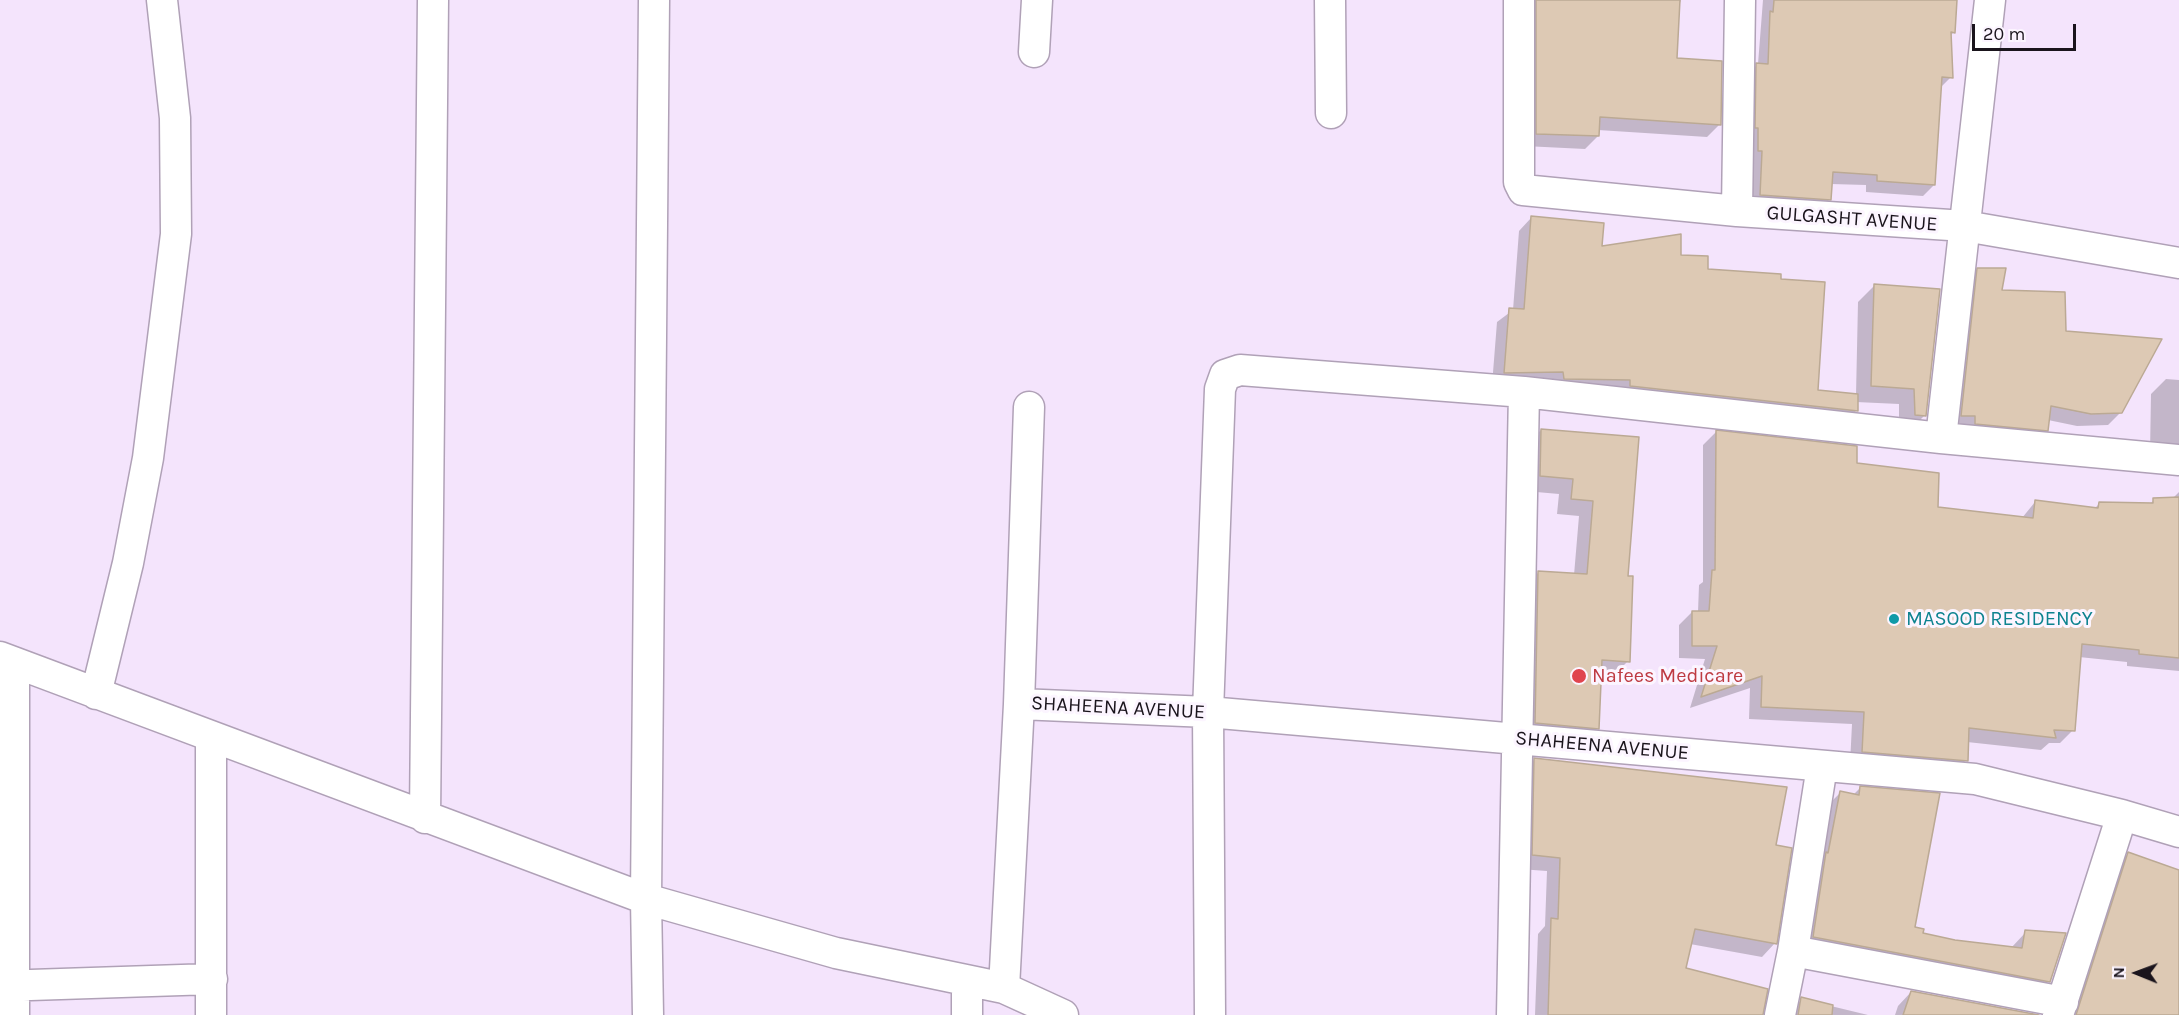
<!DOCTYPE html>
<style>
body{margin:0}
#map{position:relative;width:2179px;height:1015px;overflow:hidden;background:#f4e4fc;font-family:Karla,sans-serif}
canvas{display:block}
.north{position:absolute;left:2107px;top:943px;width:60px;height:60px;-webkit-text-stroke:4px #fcf5ff;paint-order:stroke;rotate:271deg;font-size:16px;font-weight:700;line-height:24px;text-align:center;color:#1a141c}
.north::after{content:'';display:block;margin:auto;width:21px;height:27px;background:#1a141c;clip-path:polygon(50% 0,100% 100%,50% 72%,0 100%)}
.scale{position:absolute;left:1972px;top:24px;width:104px;height:27px;box-sizing:border-box;border:3px solid #1a141c;border-top:0;padding-left:8px;font-size:18px;line-height:21px;white-space:nowrap;color:#1a141c;-webkit-text-stroke:4px #fcf5ff;paint-order:stroke}
</style>
<div id="map">
<canvas width="2179" height="1015"></canvas>
<div class="north">N</div>
<div class="scale">20 m</div>
</div>
<script>
const context = document.querySelector('canvas').getContext('2d');
context.lineJoin = 'round';
function fill(path, color) {
  context.fillStyle = color;
  context.fill(path, 'evenodd');
}
function strokePath(path, color, width, dash) {
  context.strokeStyle = color;
  context.lineWidth = width;
  context.lineCap = dash ? 'butt' : 'round';
  context.setLineDash(dash || []);
  context.stroke(path);
}
function label(font, color, halo, rows, align = 'center') {
  context.font = font + ' Karla,sans-serif';
  context.lineWidth = 6;
  context.setLineDash([]);
  context.textBaseline = 'middle';
  context.strokeStyle = halo;
  context.fillStyle = color;
  for (const [text, x, y, turn = 0] of rows) {
    context.save();
    context.translate(x, y);
    context.rotate((+turn || 0) * Math.PI / 180);
    context.textAlign = isNaN(turn) ? turn : align;
    if (halo) context.strokeText(text, 0, 0);
    context.fillText(text, 0, 0);
    context.restore();
  }
}
fill(new Path2D(`
 M1519,0H1696H1681L1678,9L1676,59L1719,125L1707,137L1598,130V136L1585,149L1524,146Z
 M1763,0H1955L1954,32L1950,36L1951,77L1940,88L1934,185L1923,196L1866,192V185L1831,184L1830,199L1818,211L1749,206L1746,76L1758,64Z
 M1531,218L1601,248L1680,256L1706,271L1816,391L1856,395L1858,302L1874,286L1925,415L1909,431H1899V404L1856,402V411L1844,423L1492,385L1497,322L1513,310L1519,231Z
 M1978,269L2001,291L2065,332L2121,412L2108,425L2077,426L2048,420L2047,430L2034,443L1949,429L1965,282Z
 M2166,379L2179,380V458L2150,453L2151,394Z
 M1541,430L1638,438L1626,578L1628,661L1613,676H1600L1598,728L1583,743L1520,738L1523,588L1538,573L1574,575L1579,516L1557,514L1559,494L1525,491L1526,445Z
 M1716,432L1855,464L1936,509L2022,518L2035,502L2094,509L2099,504H2150L2154,500L2172,499L2179,492V671L2127,666V662L2079,657L2073,730L2060,743H2049L2041,750L1967,742L1966,760L1954,773L1850,764L1852,724L1749,719L1750,688L1690,708L1705,659L1679,658V625L1692,612H1698L1699,585L1703,582V445Z
 M1535,759L1774,847L1775,943L1762,957L1690,944L1685,969L1763,1015H1535L1538,934L1545,926L1547,871L1519,869L1521,773Z
 M1860,788L1913,928L1921,934L1955,942L2011,948L2026,932L2049,981L2035,995L1800,950L1827,806L1841,792L1853,795Z
 M2129,853L2179,871V991L2169,1015H2068L2115,867Z
 M1911,992L2031,1015H1895L1898,1006Z
 M1802,999L1868,1015H1787Z`), '#0003');
const building = new Path2D(`
 M1536,0H1680L1677,58L1722,61L1721,125L1600,117L1599,136L1536,134Z
 M1774,0H1957L1955,33L1951,32L1953,78L1942,77L1935,185L1877,181V175L1833,172L1831,200L1760,195L1762,151H1758V128H1755L1756,63L1768,64L1770,11L1773,12Z
 M1531,216L1604,223L1602,246L1681,234V255L1708,256V269L1781,274V279L1825,282L1818,390L1858,394V411L1630,386V380L1564,379L1563,372L1504,373L1509,308L1524,309Z
 M1977,268H2006L2002,290L2065,292L2066,331L2162,339L2122,413L2091,414L2051,406L2048,431L1975,424V416H1961Z
 M1874,284L1940,289L1926,416L1915,415L1914,389L1871,386Z
 M1541,429L1639,437L1628,576H1633L1630,662L1602,660L1599,729L1535,723L1538,571L1587,574L1593,501L1571,499L1573,479L1540,476Z
 M1716,430L1857,446V463L1939,473L1938,507L2033,518L2035,500L2098,508L2099,502L2153,503V498L2179,497V658L2139,654V650L2082,644L2075,731L2054,730L2056,738L1969,728L1968,761L1862,752L1864,712L1761,707L1762,676L1701,697L1717,646H1692V611H1709L1712,570H1715Z
 M1534,758L1787,787L1776,845L1792,848L1777,944L1695,929L1686,968L1768,989L1763,1015H1548L1551,918L1558,919L1560,858L1532,855Z
 M1860,786L1940,793L1915,927L1924,929L1923,933L1955,940L2022,948L2025,930L2066,933L2050,982L1813,937L1826,852L1828,853L1840,791L1859,795Z
 M2128,852L2179,870V1015H2076Z
 M1911,991L2039,1015H1903Z
 M1801,997L1833,1005L1832,1015H1798Z`);
fill(building, '#ddc9b4');
strokePath(building, '#bba994', 1.5);
const street = new Path2D(`
 M1330,0L1331,113
 M1519,0V182L1523,190L1737,211L1965,226L2179,263
 M1034,52L1037,0
 M1737,211L1740,0
 M1941,438L1990,0
 M0,657L646,899L836,953L1004,988L1063,1015
 M14,663V1015
 M96,694L128,563L148,458L176,234L175,118L162,0
 M1019,704L1208,712L1975,779L2122,815L2179,832
 M211,737V1015
 M425,818L433,0
 M1793,951L2063,1002
 M967,981V1015
 M0,986L212,979
 M1004,988L1019,704L1029,407
 M648,1015L646,899L654,0
 M1210,1015L1208,712L1220,389L1225,375L1240,370L1524,392L1941,438L2179,460
 M1512,1015L1524,392
 M1780,1015L1793,951L1822,766
 M2058,1015L2122,815`);
strokePath(street, '#b0a1b7', 33);
strokePath(street, '#fff', 30);
for (const [x, y, r, color] of [
 [1894,619,6,"#0f9aa8"],
 [1579,676,8,"#e0444e"]
]) {
  const dot = new Path2D();
  dot.arc(x, y, r, 0, 2 * Math.PI);
  context.fillStyle = color;
  context.fill(dot);
  strokePath(dot, '#fcf5ff', 2);
}
label('20px', '#1a141c', '#fcf5ff', [
 ["GULGASHT AVENUE",1852,219,4],
 ["SHAHEENA AVENUE",1118,708,3],
 ["SHAHEENA AVENUE",1602,746,5]
]);
label('20px', '#0d838f', '#fcf5ff', [
 ["MASOOD RESIDENCY",1906,619]
], 'left');
label('20px', '#be3a42', '#fcf5ff', [
 ["Nafees Medicare",1592,676]
], 'left');
</script>
